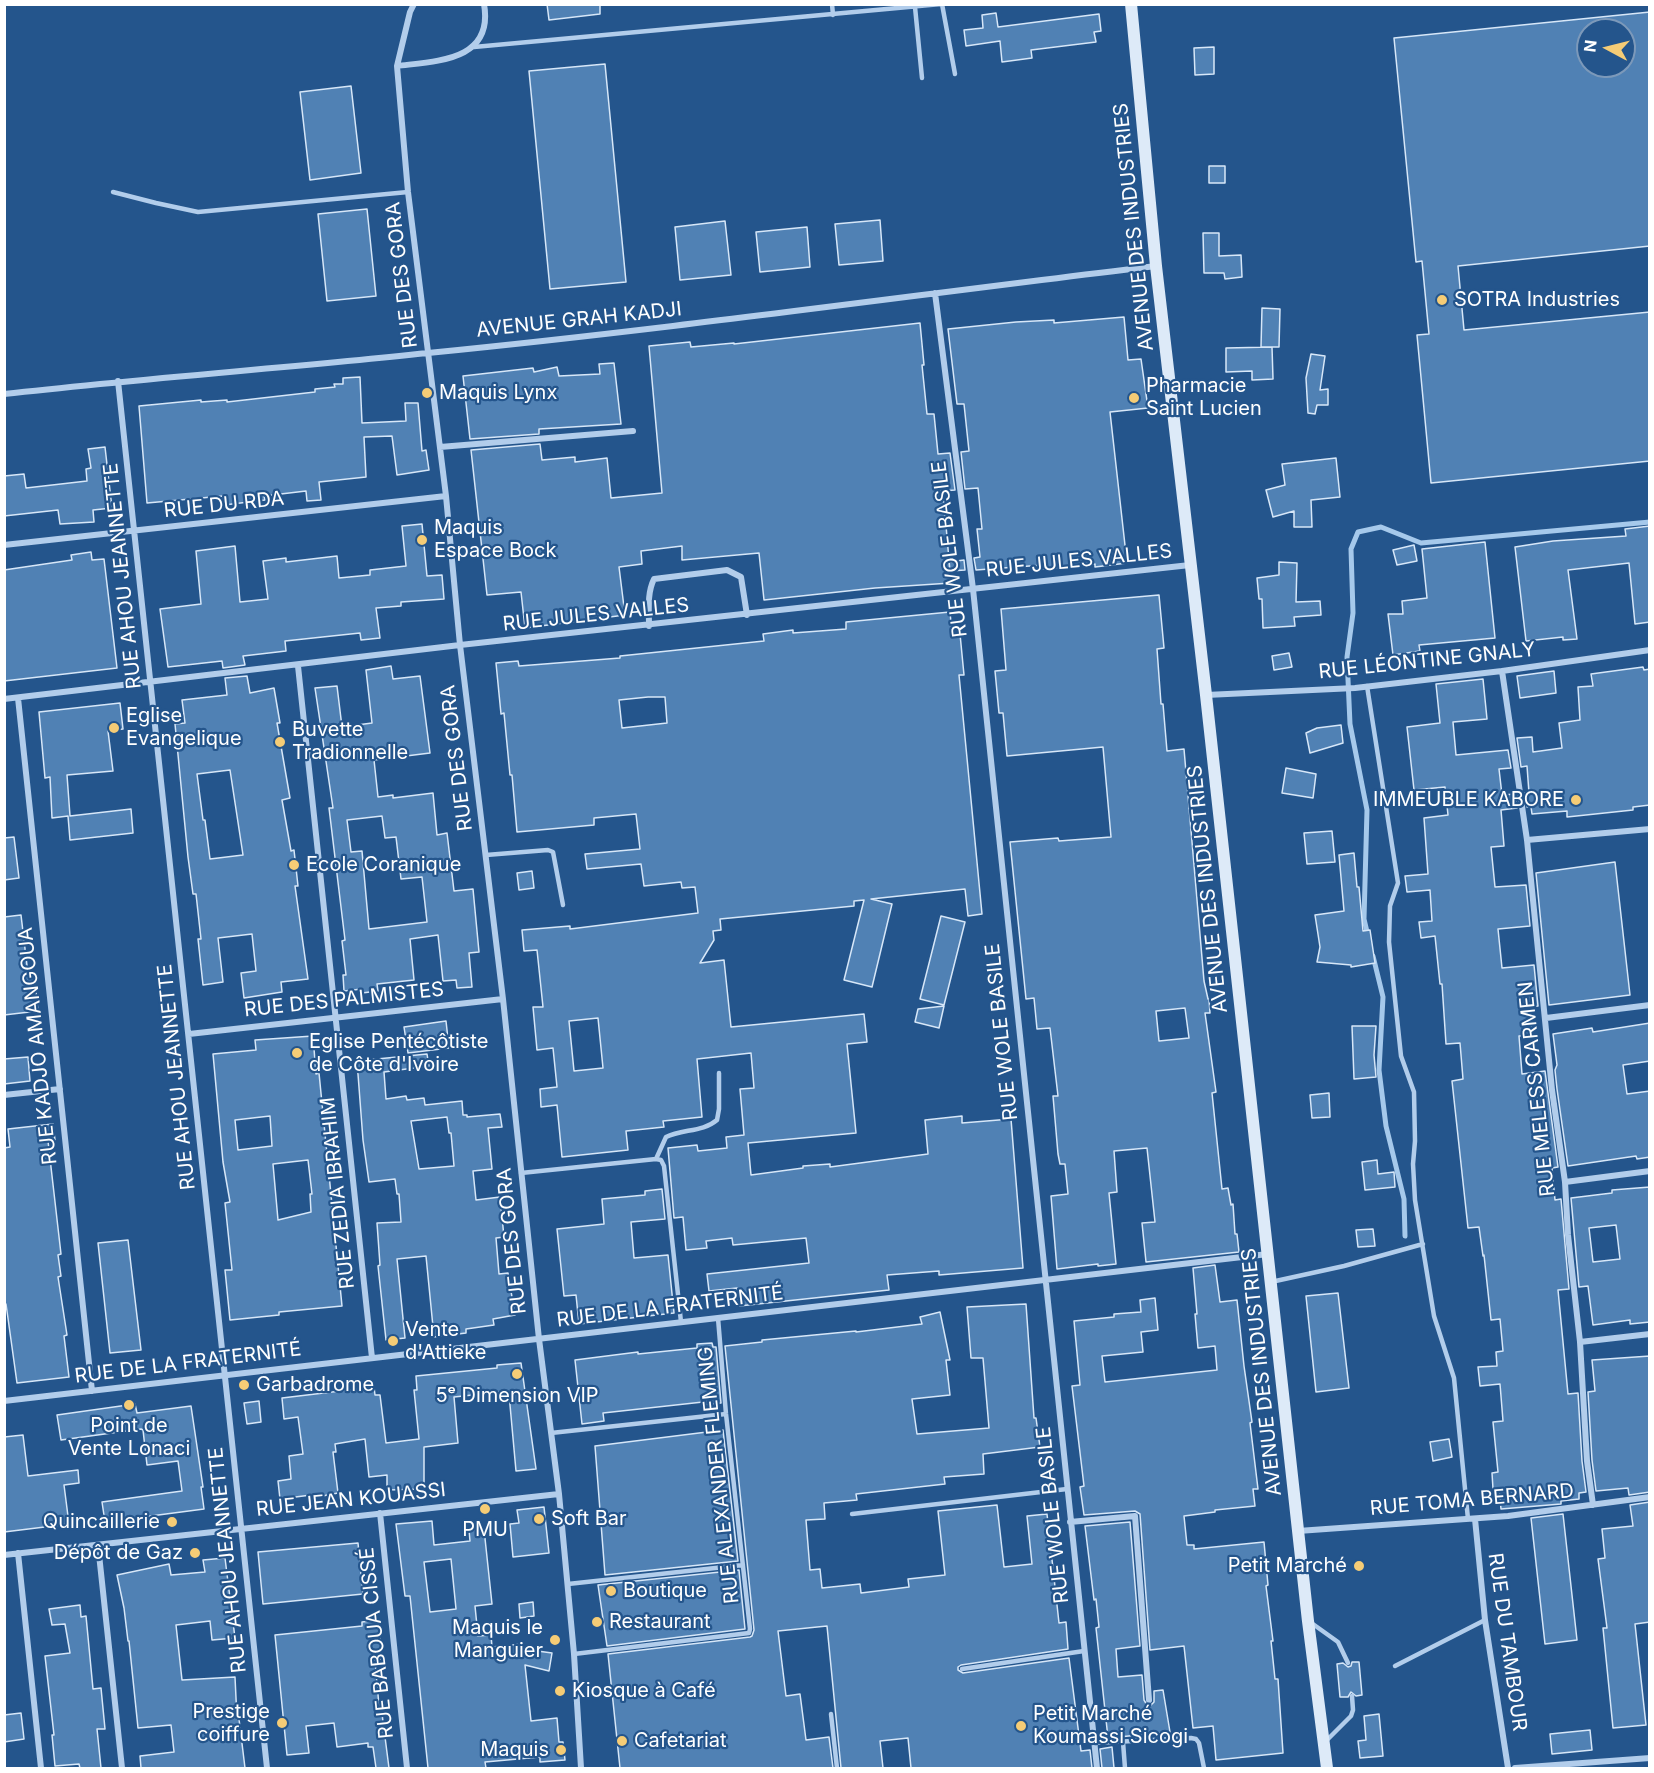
<!DOCTYPE html>
<meta charset="utf-8">
<style>
body{margin:0}
#map{position:relative;width:1654px;height:1773px;overflow:hidden;background:#24558c;font-family:Inter,sans-serif}
canvas{display:block}
.frame{position:absolute;inset:0;border:6px solid #fff;pointer-events:none}
.north{position:absolute;left:1576px;top:18px;width:60px;height:60px;box-sizing:border-box;background:#24558c;border:2px solid #7c99ba;border-radius:50%;rotate:277deg;font-size:16px;font-weight:700;line-height:24px;text-align:center;color:#fff}
.north::after{content:'';display:block;margin:auto;width:21px;height:27px;background:#f5cc76;clip-path:polygon(50% 0,100% 100%,50% 72%,0 100%)}
</style>
<div id="map">
<canvas width="1654" height="1773"></canvas>
<div class="frame"></div>
<div class="north">N</div>
</div>
<script>
const context = document.querySelector('canvas').getContext('2d');
context.lineJoin = 'round';
function strokePath(path, color, width, dash) {
  context.strokeStyle = color;
  context.lineWidth = width;
  context.lineCap = dash ? 'butt' : 'round';
  context.setLineDash(dash || []);
  context.stroke(path);
}
function fill(path, color) {
  context.fillStyle = color;
  context.fill(path, 'evenodd');
}
function label(font, color, halo, rows, align = 'center') {
  context.font = font + ' Inter,sans-serif';
  context.lineWidth = 4.5;
  context.setLineDash([]);
  context.textBaseline = 'middle';
  context.strokeStyle = halo;
  context.fillStyle = color;
  for (const [text, x, y, turn = 0] of rows) {
    context.save();
    context.translate(x, y);
    context.rotate((+turn || 0) * Math.PI / 180);
    context.textAlign = isNaN(turn) ? turn : align;
    if (halo) context.strokeText(text, 0, 0);
    context.fillText(text, 0, 0);
    context.restore();
  }
}
strokePath(new Path2D(`
 M1368,936L1364,919L1367,810L1350,724L1347,657L1353,613L1351,549L1358,532L1381,527L1421,543L1650,522
 M1373,956L1383,997L1379,1070L1386,1126L1404,1199L1405,1236`), '#a6c9eb', 5);
const building = new Path2D(`
 M547,4H600V14L549,20Z
 M1650,12V246L1458,266L1464,330L1650,312V461L1431,483L1417,335L1429,334L1422,261L1416,262L1394,38ZM1588,30H1624V66H1588Z
 M996,13L998,27L1099,14L1101,31L1094,32L1096,42L1031,50L1032,58L1002,62L1000,41L966,46L964,30L983,28L982,15Z
 M1214,47V74L1195,75L1194,48Z
 M605,64L626,282L550,289L529,71Z
 M351,86L361,173L310,180L300,92Z
 M1209,166H1225V183H1209Z
 M367,209L376,296L327,301L318,214Z
 M880,220L883,261L839,265L835,224Z
 M725,221L731,275L680,280L675,227Z
 M807,227L810,267L760,272L756,232Z
 M1203,233H1219V256L1241,255L1242,277L1225,279L1224,273H1204Z
 M1262,308L1280,309L1279,347H1261Z
 M1124,317L1128,360L1141,359L1148,408L1110,412L1127,563L1095,567V564L1043,569V565L976,570L974,558L980,557L977,529H982L978,488L965,489L961,452L969,451L964,404H957L948,329L1016,322L1054,320V323Z
 M920,323L924,365H922L927,414H934L938,454L950,453L955,490L943,491L951,583L875,588L764,600L759,553L682,560V546L641,551L642,564L619,567L625,615L525,628L521,592L487,595L471,450L540,444L542,460L575,457V462L607,458L611,498L662,493L649,346L690,342L691,347L734,343V344Z
 M1272,347L1273,379L1252,380V371L1226,372V348Z
 M1311,354L1325,356L1320,390L1328,389V405H1317L1315,414L1308,413L1306,378Z
 M614,363L621,424L539,429V434L470,439L463,376L533,368L534,372L557,367L559,376L600,374L599,364Z
 M360,377L362,423L406,421L405,403H418L422,451L426,450L429,470L397,475L392,436L364,437L366,477L319,482L321,500L307,501L306,491L264,496L265,500L224,505L223,496L147,503L139,406L201,400V402L227,400V402L315,392V389L335,387L334,384H343V378Z
 M105,447L112,508L93,510L94,522L60,524L58,510L4,516V476L24,474L26,488L87,481L86,469L91,468L88,449Z
 M1336,458L1340,497L1311,500L1312,527H1294V511L1273,517L1266,490L1285,485L1282,464Z
 M422,524L427,576L442,575L444,599L401,602V606L376,608L380,638L361,640L360,633L285,641L286,651L243,656L245,665L223,668L222,661L168,667L160,609L201,604L196,551L235,546L240,602L268,599L263,561L286,558V562L337,556L339,578L370,575V570L406,566L402,526Z
 M1650,526V622L1635,624L1629,563L1568,570L1577,639L1563,640V637L1526,641L1515,547L1553,541L1626,536L1625,529Z
 M1485,542L1495,638L1419,645L1420,651L1393,655L1388,614H1403L1402,601L1427,598L1422,549Z
 M1414,545L1417,561L1397,565L1393,550Z
 M91,552L92,560L104,559L117,668L4,681V570L72,560L71,555Z
 M964,560L965,570L950,571L949,562Z
 M1279,562L1297,563L1296,602L1320,601L1321,615L1294,617L1295,626L1263,628L1262,599H1259L1257,578L1279,575Z
 M1159,595L1164,648L1157,649L1161,704H1163L1167,751L1184,749L1204,981L1208,999H1209L1210,1013H1205L1216,1092L1212,1093L1222,1189L1228,1188L1231,1205L1233,1204L1235,1234H1237L1239,1252L1146,1262L1142,1223L1155,1222L1147,1148L1114,1151L1117,1192L1109,1193L1116,1264L1098,1266V1264L1057,1269L1051,1196L1068,1194L1065,1164H1060L1058,1154L1053,1096H1058L1050,1028L1037,1029L1034,998L1026,999L1010,842L1058,838L1059,841L1111,837L1103,747L1007,756L1003,713H999L995,671L1006,670L1001,609ZM1185,1008L1189,1038L1159,1041L1156,1011Z
 M950,612L952,634H960L964,675H959L982,914L968,916L965,889L871,899L892,904L872,987L844,980L864,900L854,901V906L720,919L721,930L713,931L714,940L700,963L724,960L731,1027L864,1014L867,1042L847,1044L856,1133L748,1143L751,1175L803,1168V1166L830,1164V1167L928,1154L925,1120L962,1116V1123L1011,1119L1023,1268L939,1275V1271L887,1275L889,1290L739,1306L737,1288L709,1291L707,1274L809,1263L806,1238L733,1245L732,1238L706,1241L707,1248L686,1250L683,1217L674,1218L668,1148L697,1145L698,1151L727,1148L726,1137L744,1135L740,1089L754,1088L751,1053L697,1059L702,1117L663,1121L664,1127L626,1131L628,1150L562,1157L557,1105L541,1107L540,1089L557,1087L553,1048L537,1050L533,1007H543L537,950L524,951L522,930L570,926V929L698,913L695,887L682,888L681,882L644,886L641,864L587,869L585,854L640,849L636,814L594,818V825L517,832L512,775H510L504,713L501,714L496,663L518,661L519,666L620,658V656L764,641L763,634L793,630V633L846,629V622ZM648,697H665L667,723L622,728L619,700ZM598,1018L603,1068L574,1071L569,1021Z
 M1289,653L1292,667L1274,670L1272,656Z
 M391,666L393,679L420,676L430,753L374,760L378,797L393,795V798L433,793L437,835L447,833L454,891L473,889L479,952L469,953L472,987L457,988L456,980L443,981L438,935L410,939L414,980L377,984L378,991L362,993V989L344,991L343,975H346L342,941L345,940L329,808H333L315,688L337,686L342,727L372,723L366,670ZM382,816L385,838L396,837L401,879L422,877L427,922L369,929L362,851L351,852L347,820Z
 M1643,667L1644,670L1650,669V805L1633,807V810L1567,817V811L1532,814L1531,807H1527L1525,793H1529L1527,766L1521,767L1517,738L1532,737L1533,752L1562,748L1559,723L1580,720L1578,687L1593,686L1591,674Z
 M1554,671L1556,693L1520,698L1517,676Z
 M247,676L250,693L274,688L280,723H277L290,798L282,800L291,851L294,850L298,886H295L308,979L281,982L282,992L244,998L241,973L256,971L252,934L218,938L223,982L203,985L198,939H201L196,894H193L188,857L175,724L185,723L182,700L227,695L225,678ZM230,770L243,855L210,859L205,820H203L197,774Z
 M1483,679L1487,719L1453,722L1456,755L1508,750L1511,768L1499,769L1502,795L1515,794L1517,808L1501,810L1504,846L1491,847L1495,887L1526,885L1530,926L1498,929L1502,968L1534,965L1538,1006L1530,1007L1532,1035L1519,1036L1522,1074L1545,1071L1558,1167L1552,1168L1555,1200L1561,1199L1569,1289L1558,1290L1568,1394L1578,1393L1582,1461L1586,1492L1579,1493V1499L1561,1501V1504L1501,1509L1499,1488L1493,1489L1492,1473L1498,1472L1493,1422L1503,1421L1500,1384L1480,1386L1478,1367L1497,1366L1496,1352L1503,1351L1500,1319L1491,1320L1484,1255L1483,1256L1479,1227L1468,1228L1452,1081L1463,1079L1460,1043L1446,1044L1442,984H1440L1435,936L1421,938L1419,922L1432,921L1430,890L1407,892L1405,876L1428,874L1424,818L1448,815L1445,787L1414,790L1407,727L1440,723L1436,684Z
 M120,703L123,729L108,731L113,771L67,775L70,816L131,809L133,833L70,840L68,816L52,818L50,777L45,778L39,712Z
 M1341,725L1343,743L1310,753L1306,733L1317,728Z
 M1286,768L1316,774L1313,798L1282,793Z
 M1332,831L1335,862L1307,864L1304,833Z
 M14,837L19,878L4,880V838Z
 M1354,853L1357,887H1359L1363,931L1370,930L1375,963L1351,967V965L1317,962L1320,947L1315,915L1344,911L1339,855Z
 M1615,862L1630,995L1549,1005L1536,873Z
 M532,871L534,888L519,890L517,873Z
 M21,915L28,974L34,973L38,1011L4,1015V917Z
 M941,916L965,922L944,1005L920,999Z
 M944,1006L939,1028L915,1022L918,1009Z
 M446,1021L449,1048L408,1053L404,1027Z
 M1650,1023V1061L1623,1065L1627,1094L1650,1091V1157L1637,1159L1636,1156L1568,1166L1557,1089L1555,1070L1557,1065L1553,1034L1592,1028L1593,1032Z
 M1352,1026H1376L1374,1055L1376,1077L1354,1079Z
 M313,1036L316,1074L319,1073L342,1306L279,1312V1315L230,1320L225,1270H232L225,1203L230,1202L223,1162L213,1054L256,1050L255,1040ZM270,1116L272,1146L238,1150L235,1120ZM308,1160L312,1194H310L311,1212L278,1220L273,1164Z
 M427,1054L429,1066L384,1072L386,1099L406,1096L407,1100L424,1098L425,1105L462,1101L463,1115H467V1117L500,1114L502,1127L488,1128L492,1169L473,1171L476,1200L500,1197L504,1237L496,1238L499,1274L508,1273L515,1315L493,1319L494,1325L466,1329V1333L434,1337L426,1256L397,1259L405,1338L386,1340L378,1266L380,1265L377,1223L401,1222L399,1194H397L395,1179L369,1182L363,1140L357,1061ZM447,1117L449,1133H451L454,1166L419,1169L411,1121Z
 M28,1057L30,1081L4,1084V1059Z
 M1329,1093L1330,1117L1312,1118L1310,1095Z
 M53,1124L55,1140L48,1141L61,1254L58,1255L61,1276L58,1277L67,1335L64,1336L69,1377L17,1383L6,1304H4V1148L10,1147L8,1129Z
 M1377,1160L1378,1174L1394,1172L1395,1187L1365,1190L1362,1162Z
 M1650,1187V1322L1630,1324V1320L1593,1325L1588,1286L1579,1287L1571,1198L1612,1193V1190ZM1616,1225L1620,1259L1593,1262L1589,1228Z
 M662,1189L665,1219L631,1222L634,1258L668,1255L674,1313L579,1324L576,1295L564,1296L557,1229L604,1224L602,1199L645,1195V1191Z
 M1373,1229L1375,1246L1358,1247L1356,1230Z
 M128,1240L141,1350L110,1353L98,1243Z
 M1215,1265L1220,1302L1237,1300L1244,1366L1252,1422L1250,1423L1258,1489H1253L1255,1506L1215,1510V1512L1184,1516L1187,1545H1194V1549L1264,1542L1268,1585L1266,1586L1273,1641H1271L1275,1679H1278L1283,1753L1216,1760L1213,1726L1193,1728L1184,1646L1150,1650L1140,1514L1135,1511L1084,1515L1080,1487L1084,1486L1072,1386L1080,1385L1074,1321L1114,1317V1314L1141,1312L1140,1300L1155,1298L1158,1330L1141,1332L1143,1352L1102,1356L1105,1382L1217,1370L1215,1346L1198,1348L1195,1314H1197L1193,1268Z
 M1338,1293L1349,1388L1316,1392L1306,1296Z
 M1026,1304L1034,1418H1036L1040,1447L983,1454L984,1474L944,1477L945,1484L856,1494L857,1500L824,1503L825,1519L806,1520L810,1570L820,1569L822,1588L860,1584L861,1593L909,1587L908,1579L945,1575L938,1511L997,1505L1004,1567L1032,1564L1027,1516L1047,1514L1059,1623L1066,1622L1068,1649L961,1665L958,1667V1670L963,1673L1069,1658L1081,1751L1090,1750L1092,1768H911L908,1738L880,1741L883,1768H841L827,1626L778,1631L786,1696L800,1694L806,1740L829,1737L833,1768H620L608,1654L750,1637L752,1636L754,1630L725,1346L762,1342V1340L856,1331V1332L922,1324L920,1317L940,1312L950,1360H946L950,1395L912,1399L917,1434L989,1428L983,1358H971L967,1307Z
 M712,1343L713,1347H716L721,1403L703,1405V1402L603,1413L604,1421L582,1424L575,1360L638,1352V1354L697,1348V1344Z
 M1650,1356V1492L1629,1495L1628,1488L1596,1491L1592,1460L1588,1392L1595,1391L1592,1360Z
 M521,1363L536,1469L516,1471L509,1394L500,1395V1392L454,1397L458,1443L424,1447V1489L387,1490V1475L369,1477L365,1439L335,1444L336,1452H333L338,1493L312,1498L311,1495L280,1499L278,1481L291,1479L289,1456L303,1454L298,1417L284,1419L282,1398L374,1387L375,1395H380L386,1443L419,1439L414,1390H417L416,1376L497,1368V1365Z
 M259,1401L261,1422L247,1424L244,1403Z
 M135,1404L137,1413L191,1406L203,1487H201L204,1509L105,1522L102,1502L182,1491L178,1461L147,1465L143,1430L141,1429L61,1440L57,1415Z
 M723,1430L738,1561L605,1575L595,1446Z
 M23,1435L28,1476L78,1470L79,1483L64,1485L69,1524L4,1532V1437Z
 M1449,1439L1452,1457L1433,1461L1430,1442Z
 M1650,1502V1622L1635,1624L1646,1725L1613,1728L1603,1628H1607L1598,1559L1605,1558L1602,1529L1633,1526L1630,1505Z
 M544,1507L549,1553L513,1557L510,1524L519,1523L517,1510Z
 M1563,1514L1577,1640L1545,1644L1531,1518Z
 M432,1521L434,1545L470,1541L469,1530L484,1529L492,1604L475,1606L478,1636L491,1635L492,1647L523,1644V1649L552,1653L549,1671L525,1665L531,1721L557,1718L559,1742H563L565,1760L540,1762V1757L485,1762L486,1768H428L410,1596H405L396,1524ZM451,1559L456,1609L430,1612L424,1562Z
 M1130,1522L1140,1646L1116,1649L1118,1677L1142,1675L1144,1700L1147,1705H1151L1154,1702V1691L1163,1690L1170,1732L1108,1738L1096,1628L1099,1627L1096,1599L1094,1600L1085,1526Z
 M358,1543L363,1594L263,1604L258,1552Z
 M225,1558L235,1638L212,1640L210,1621L176,1625L182,1680L235,1677L237,1719H239L245,1768H141L140,1756L174,1752L171,1725L138,1728L129,1641H128L124,1608L117,1575L169,1564L171,1575L205,1572L203,1560Z
 M739,1570L745,1629L607,1646L598,1585Z
 M533,1602L534,1616L520,1618L519,1604Z
 M80,1605L81,1617L86,1616L93,1689L101,1688L105,1729H97L101,1768H80L79,1764L55,1766L52,1735H54L45,1656L70,1653L65,1624L52,1625L49,1609Z
 M378,1620L382,1659L375,1660L379,1706H381L389,1768H376L373,1747H368V1743L337,1747L334,1723L306,1726L309,1753L287,1755L275,1635L362,1626V1622Z
 M1352,1662H1359L1362,1695L1356,1696L1351,1692L1348,1697H1340L1337,1664L1343,1663L1348,1667L1351,1666Z
 M21,1713L24,1739L4,1742V1715Z
 M1379,1714L1383,1756L1360,1758L1358,1741L1366,1740L1364,1716Z
 M1590,1730L1592,1750L1552,1754L1550,1734Z
 M1112,1747L1114,1768H1102L1100,1749Z`);
fill(building, '#5081b4');
strokePath(building, '#d7e7f8', 1.5);
strokePath(new Path2D(`
 M832,4L833,15
 M942,4L955,74
 M915,7L922,78
 M474,47L941,4
 M113,192L156,203L198,212L408,192
 M1367,686L1398,883L1390,906L1389,942L1401,1056L1414,1092L1415,1141L1413,1164L1415,1200L1434,1316L1454,1378L1468,1519
 M486,855L548,850L553,852L563,905
 M656,1159L666,1137C682,1129 703,1132 717,1120L719,1109V1073
 M521,1173L656,1159L661,1160L664,1166L681,1322
 M1271,1282L1344,1266L1423,1244
 M551,1433L726,1414
 M852,1514L1067,1489
 M568,1584L743,1565
 M1310,1622L1338,1642L1348,1663
 M574,1654L749,1633L750,1629L726,1414L718,1318
 M1395,1666L1485,1620
 M962,1669L1084,1651
 M831,1714L837,1768
 M1326,1741L1351,1716L1353,1710L1352,1696
 M1123,1742L1125,1768
 M1094,1743L1191,1738L1196,1739L1199,1743L1204,1768`), '#b2cdeb', 4.5);
strokePath(new Path2D(`
 M414,4L410,12L397,66L408,192L446,496L460,645L503,999L539,1339L559,1494L574,1654L581,1768
 M397,66C437,61 494,61 484,4
 M935,293L973,589L1097,1768
 M118,381L267,1768
 M4,394C145,378 287,368 428,353C671,329 914,295 1156,266
 M440,447L633,431
 M4,545L446,496
 M649,626C649,610 647,593 654,579L727,570L741,577L747,615
 M298,666L372,1358
 M1502,671L1527,840L1552,1090L1565,1182L1568,1235L1580,1342L1587,1461L1593,1505
 M1206,695L1355,688L1502,671L1650,650
 M18,698L92,1391
 M4,699L460,645L1190,565
 M1527,840L1650,829
 M1546,1018L1650,1005
 M189,1034L503,999
 M4,1095L60,1089
 M1565,1182L1650,1171
 M1580,1342L1650,1334
 M4,1401L1268,1254
 M380,1513L407,1768
 M1475,1519L1485,1620L1508,1768
 M1070,1522L1135,1516L1149,1700
 M1298,1531L1508,1516L1650,1497
 M98,1545L122,1768
 M18,1553L41,1768
 M4,1555L559,1494
 M1515,1768L1650,1758`), '#b2cdeb', 6);
strokePath(new Path2D(`
 M1131,4L1156,266L1206,695L1308,1621L1327,1768`), '#ddeaf8', 12);
for (const [x, y, r, color] of [
 [1442,300,6,"#f5cc76"],
 [427,393,6,"#f5cc76"],
 [1134,398,6,"#f5cc76"],
 [422,540,6,"#f5cc76"],
 [114,728,6,"#f5cc76"],
 [280,742,6,"#f5cc76"],
 [1576,800,6,"#f5cc76"],
 [294,865,6,"#f5cc76"],
 [297,1053,6,"#f5cc76"],
 [393,1341,6,"#f5cc76"],
 [517,1374,6,"#f5cc76"],
 [244,1385,6,"#f5cc76"],
 [129,1405,6,"#f5cc76"],
 [485,1509,6,"#f5cc76"],
 [539,1519,6,"#f5cc76"],
 [172,1522,6,"#f5cc76"],
 [195,1553,6,"#f5cc76"],
 [1359,1566,6,"#f5cc76"],
 [611,1591,6,"#f5cc76"],
 [597,1622,6,"#f5cc76"],
 [555,1640,6,"#f5cc76"],
 [560,1691,6,"#f5cc76"],
 [282,1723,6,"#f5cc76"],
 [1021,1726,6,"#f5cc76"],
 [622,1741,6,"#f5cc76"],
 [561,1750,6,"#f5cc76"]
]) {
  const dot = new Path2D();
  dot.arc(x, y, r, 0, 2 * Math.PI);
  context.fillStyle = color;
  context.fill(dot);
  strokePath(dot, '#24558c', 2);
}
label('20px', '#fff', '#24558c', [
 ["AVENUE DES INDUSTRIES",1134,227,-96],
 ["RUE DES GORA",402,275,-97],
 ["AVENUE GRAH KADJI",579,320,-6],
 ["RUE DU RDA",224,505,-6],
 ["RUE WOLE BASILE",950,549,-97],
 ["RUE JULES VALLES",1079,561,-6],
 ["RUE AHOU JEANNETTE",123,576,-96],
 ["RUE JULES VALLES",596,615,-6],
 ["RUE LÉONTINE GNALY",1427,661,-6],
 ["RUE DES GORA",457,758,-97],
 ["AVENUE DES INDUSTRIES",1208,889,-96],
 ["RUE DES PALMISTES",344,1000,-6],
 ["RUE WOLE BASILE",1002,1032,-96],
 ["RUE KADJO AMANGOUA",38,1046,-96],
 ["RUE AHOU JEANNETTE",177,1077,-96],
 ["RUE MELESS CARMEN",1537,1089,-96],
 ["RUE ZEDIA IBRAHIM",338,1193,-96],
 ["RUE DES GORA",512,1241,-96],
 ["RUE DE LA FRATERNITÉ",670,1307,-7],
 ["RUE DE LA FRATERNITÉ",188,1363,-7],
 ["AVENUE DES INDUSTRIES",1262,1372,-96],
 ["RUE ALEXANDER FLEMING",719,1475,-96],
 ["RUE JEAN KOUASSI",351,1500,-6],
 ["RUE TOMA BERNARD",1472,1500,-5],
 ["RUE WOLE BASILE",1053,1515,-96],
 ["RUE AHOU JEANNETTE",228,1560,-96],
 ["RUE DU TAMBOUR",1507,1642,82],
 ["RUE BABOUA CISSÉ",377,1643,-96]
]);
label('20px', '#fff', '#24558c', [
 ["SOTRA Industries",1454,300],
 ["Pharmacie",1146,386],
 ["Saint Lucien",1146,409],
 ["Maquis Lynx",439,393],
 ["Maquis",434,528],
 ["Espace Bock",434,551],
 ["Eglise",126,716],
 ["Evangelique",126,739],
 ["Buvette",292,730],
 ["Tradionnelle",292,753],
 ["IMMEUBLE KABORE",1564,800,"right"],
 ["Ecole Coranique",306,865],
 ["Eglise Pentécôtiste",309,1042],
 ["de Côte d'Ivoire",309,1065],
 ["Vente",405,1330],
 ["d'Attieke",405,1353],
 ["Garbadrome",256,1385],
 ["5ᵉ Dimension VIP",517,1396,"center"],
 ["Point de",129,1426,"center"],
 ["Vente Lonaci",129,1449,"center"],
 ["Soft Bar",551,1519],
 ["Quincaillerie",160,1522,"right"],
 ["PMU",485,1530,"center"],
 ["Dépôt de Gaz",183,1553,"right"],
 ["Petit Marché",1347,1566,"right"],
 ["Boutique",623,1591],
 ["Restaurant",609,1622],
 ["Maquis le",543,1628,"right"],
 ["Manguier",543,1651,"right"],
 ["Kiosque à Café",572,1691],
 ["Prestige",270,1712,"right"],
 ["coiffure",270,1735,"right"],
 ["Petit Marché",1033,1714],
 ["Koumassi Sicogi",1033,1737],
 ["Cafetariat",634,1741],
 ["Maquis",549,1750,"right"]
], 'left');
</script>
